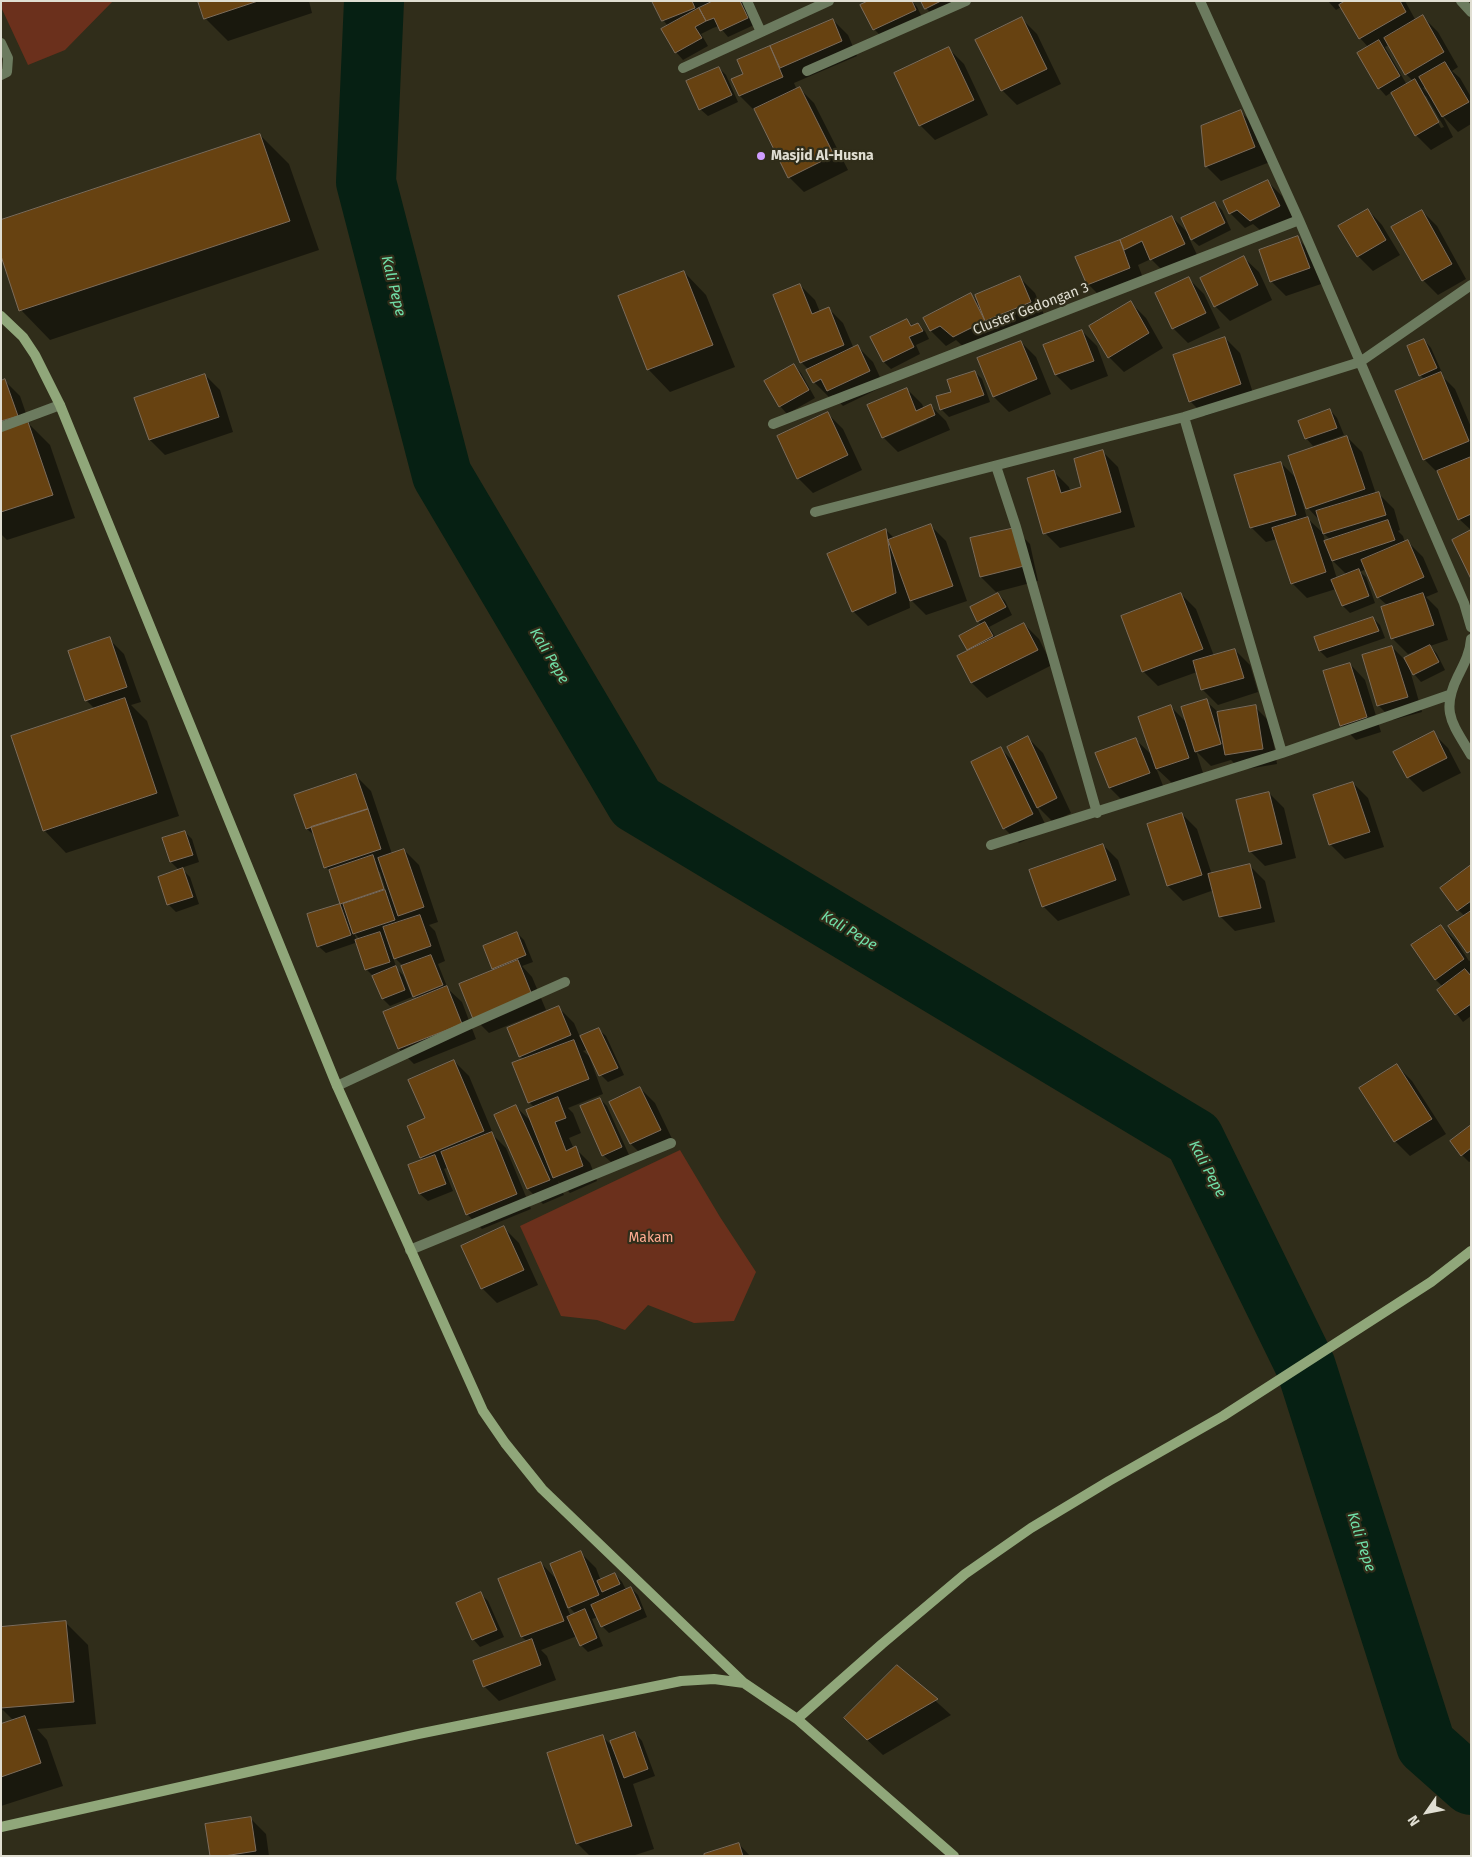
<!DOCTYPE html>
<style>
body{margin:0}
#map{position:relative;width:1472px;height:1857px;overflow:hidden;background:#302d1a;font-family:"Fira Sans",sans-serif}
canvas{display:block}
.frame{position:absolute;inset:0;border:2px solid #e0ded2;pointer-events:none}
.north{position:absolute;left:1402px;top:1787px;width:50px;height:50px;-webkit-text-stroke:4px #302d1a;paint-order:stroke;rotate:237deg;font-size:14px;font-weight:700;line-height:20px;text-align:center;color:#e0ded2}
.north::after{content:'';display:block;margin:auto;width:18px;height:22px;background:#e0ded2;clip-path:polygon(50% 0,100% 100%,50% 72%,0 100%)}
</style>
<div id="map">
<canvas width="1472" height="1857"></canvas>
<div class="frame"></div>
<div class="north">N</div>
</div>
<script>
const context = document.querySelector('canvas').getContext('2d');
context.lineJoin = 'round';
function fill(path, color) {
  context.fillStyle = color;
  context.fill(path, 'evenodd');
}
function strokePath(path, color, width, dash) {
  context.strokeStyle = color;
  context.lineWidth = width;
  context.lineCap = dash ? 'butt' : 'round';
  context.setLineDash(dash || []);
  context.stroke(path);
}
function label(font, color, halo, rows, align = 'center') {
  context.font = font + ' "Fira Sans",sans-serif';
  context.lineWidth = 4.5;
  context.setLineDash([]);
  context.textBaseline = 'middle';
  context.strokeStyle = halo;
  context.fillStyle = color;
  for (const [text, x, y, turn = 0] of rows) {
    context.save();
    context.translate(x, y);
    context.rotate((+turn || 0) * Math.PI / 180);
    context.textAlign = isNaN(turn) ? turn : align;
    if (halo) context.strokeText(text, 0, 0);
    context.fillText(text, 0, 0);
    context.restore();
  }
}
fill(new Path2D(`
 M1,1H113L65,50L28,65L1,7Z
 M680,1150L720,1217L756,1272L734,1321L694,1323L648,1305L625,1330L597,1320L561,1316L520,1226Z`), '#6b301c');
fill(new Path2D(`
 M200,1H309L312,13L228,41L205,18Z
 M653,1H747L754,25L728,37L719,26L713,28L701,34L708,46L683,60L676,52L669,27L663,20Z
 M912,1L917,7L922,17L881,36L874,29Z
 M922,1H963L933,15L926,8Z
 M1328,1H1405L1416,21L1423,17L1438,32L1458,67L1452,71L1460,78L1471,97V124L1458,132L1442,115L1453,137L1431,150L1416,135L1392,92L1386,96L1379,88L1359,54L1369,48L1360,38L1341,7L1336,10ZM1389,45L1406,74L1413,81L1407,85L1385,47ZM1426,86L1430,96L1423,88ZM1423,96H1426L1444,127L1441,128Z
 M1022,19L1037,34L1061,84L1017,105L1002,90Z
 M833,20L848,35L857,56L794,83L797,90L799,88L814,103L848,170L804,192L789,177L756,110L755,111L740,96L733,79L744,74L738,61Z
 M949,49L964,64L988,115L935,140L920,125Z
 M719,68L726,75L738,102L708,116L700,109Z
 M1241,112L1256,127L1270,162L1221,181L1206,166Z
 M260,135L289,164L319,250L50,340L21,310Z
 M1267,181L1282,196L1294,221L1266,235L1253,224L1245,228L1230,213Z
 M1215,203L1222,210L1231,230L1199,246L1188,236L1199,259L1166,274L1151,259L1138,265L1145,283L1103,299L1088,284L1120,241L1172,217L1190,235Z
 M1368,210L1382,225L1400,255L1373,271L1358,256Z
 M1422,211L1437,226L1466,279L1438,295L1423,280Z
 M1297,238L1312,253L1324,283L1286,296L1271,281Z
 M1244,258L1259,272L1272,300L1230,321L1215,306Z
 M684,272L706,295L735,367L670,392L648,369Z
 M1020,278L1035,293L1045,317L969,352L956,340L946,346L931,331L924,318L971,295L979,303Z
 M1189,279L1204,294L1220,328L1188,343L1173,328Z
 M800,285L815,300L820,312L828,308L843,323L854,349L858,347L873,362L884,386L843,406L833,395L829,397L814,382L809,370L801,362Z
 M1131,303L1146,318L1163,348L1124,372L1109,357Z
 M907,320L913,326L918,324L925,331L929,339L916,345L920,354L891,369L884,362L872,337Z
 M1082,331L1097,346L1108,376L1071,390L1056,375L1045,345Z
 M1225,338L1240,353L1255,399L1205,416L1190,401Z
 M1424,340L1431,348L1443,375L1442,376L1455,389L1471,427V530L1459,519L1439,474L1424,459L1425,380L1420,375Z
 M1021,342L1036,357L1051,394L1009,412L994,397L978,359Z
 M794,365L801,373L815,398L787,414L780,406Z
 M975,372L982,379L990,402L949,417L941,409L952,392Z
 M205,375L220,390L233,432L165,455L150,440Z
 M5,381L20,396L30,425L50,445L75,518L7,540L1,534V382Z
 M907,389L922,404L924,409L931,406L946,421L950,430L898,452L883,437L869,405ZM925,418L927,420L884,438L883,436Z
 M1330,410L1337,418L1344,435L1313,446L1306,438Z
 M828,414L843,429L862,470L813,493L798,478Z
 M1347,437L1362,452L1376,494H1379L1394,509L1400,530L1398,531L1403,536L1405,543L1408,542L1423,557L1438,592L1426,597L1438,609L1448,640L1430,646L1437,654L1445,670L1421,682L1414,674L1410,667H1409L1422,712L1393,720L1378,705L1392,647L1404,659L1421,651V649L1408,654L1393,639L1383,608L1388,606L1378,597L1366,569L1360,572L1366,577L1375,603L1350,613L1343,606L1336,589L1307,598L1292,583L1277,539L1266,542L1251,527L1281,463L1298,480ZM1299,490H1301L1308,508L1320,521L1324,534L1331,540L1325,542L1323,533L1307,518ZM1331,559L1347,575L1337,579Z
 M1103,452L1118,467L1135,527L1060,548L1045,533L1054,472L1069,487L1070,491L1083,488Z
 M931,526L946,541L967,601L926,615L909,598L910,608L868,626L853,611L886,530L895,539Z
 M1015,529L1030,544L1038,581L996,592L981,577Z
 M998,594L1005,601L1012,615L989,627L996,638L1024,624L1039,639L1052,665L987,698L972,683L959,657L970,651L968,649L982,625L978,621Z
 M1181,594L1196,609L1214,656L1235,650L1250,665L1258,692L1218,705L1203,690L1197,672L1158,686L1143,671Z
 M1373,618L1380,625L1385,638L1327,658L1320,651Z
 M109,639L124,654L141,702L131,705L147,721L179,816L66,853L44,830L95,709L86,700Z
 M1350,664L1365,680L1381,732L1356,740L1341,725Z
 M1206,701L1219,713L1255,707L1270,722L1277,764L1241,770L1231,760L1211,766L1196,751L1203,773L1172,783L1156,768L1164,788L1125,803L1110,788L1136,740L1153,756L1171,707L1188,724Z
 M1433,733L1448,748L1461,773L1423,792L1408,777Z
 M1028,738L1043,753L1071,813L1053,822L1036,805L1048,830L1019,843L1004,828L1001,749L1017,765Z
 M356,776L371,791L392,854L404,850L419,865L438,922L429,925L435,931L445,961L438,964L448,989L462,1002L476,1039L414,1064L399,1049L385,1012L418,999L414,996L404,967L392,955L397,969L403,975L412,997L390,1006L383,999L374,977L366,969L358,942L326,953L318,946L308,915L342,904L331,873L326,867L316,837L307,829ZM378,872H380L387,894L385,895ZM354,933L361,940L357,941Z
 M1353,783L1368,798L1384,847L1345,859L1330,844Z
 M1269,793L1284,808L1296,858L1265,866L1250,851Z
 M1182,814L1197,829L1212,875L1250,866L1265,881L1275,922L1235,931L1220,916L1214,890L1183,901L1168,886Z
 M185,832L192,839L199,862L181,868L190,877L199,904L176,912L169,905L159,878L180,871L171,862L164,839Z
 M1103,845L1118,860L1130,895L1058,921L1043,906Z
 M1471,867V955L1450,926L1465,916L1458,910Z
 M1441,926L1456,941L1469,961L1471,960V1016L1463,1022L1438,990L1443,987L1435,979Z
 M517,933L524,940L533,962L522,966L532,977L546,1010L489,1033L474,1018L496,970L494,968Z
 M559,1008L574,1023L580,1037L598,1029L606,1036L624,1075L608,1082L601,1075L583,1038L581,1039L586,1050L583,1051L589,1056L603,1094L568,1108L573,1113L581,1133L569,1138L574,1149L575,1148L590,1163L597,1181L570,1193L558,1181L564,1195L543,1204L528,1189L496,1116L516,1107L532,1122L535,1108L529,1102L524,1060L520,1056Z
 M454,1061L469,1076L494,1136L506,1148L531,1209L482,1229L467,1214L448,1167L444,1169L453,1191L428,1201L420,1194L409,1166L424,1160L421,1157L426,1119Z
 M1397,1066L1412,1081L1446,1134L1410,1156L1395,1141L1361,1088Z
 M640,1088L655,1103L675,1145L646,1159L631,1144L611,1102Z
 M600,1099L607,1106L629,1155L611,1162L603,1155Z
 M1471,1127V1161L1469,1162L1462,1155Z
 M504,1228L519,1243L538,1285L497,1303L482,1288Z
 M581,1553L596,1568L601,1581L615,1574L622,1582L626,1590L631,1588L638,1595L647,1617L609,1633L602,1626L598,1617L592,1619L603,1646L588,1652L581,1645L577,1636L541,1650L547,1656L556,1680L499,1701L484,1686L528,1642L522,1637L500,1579L541,1563L558,1581ZM565,1603L576,1614L571,1617Z
 M481,1594L488,1601L504,1637L480,1647L473,1639Z
 M66,1623L88,1645L96,1724L37,1729L47,1740L63,1786L1,1806V1725L14,1721L1,1708Z
 M897,1666L951,1715L883,1755L860,1733Z
 M635,1733L642,1741L655,1776L633,1784L654,1849L632,1856H590L577,1843L602,1736L614,1748Z
 M251,1819L266,1834L269,1856H211Z
 M739,1844L750,1856H706Z`), '#0007');
strokePath(new Path2D(`
 M374,1L366,182L442,475L636,803L1194,1138L1306,1367L1426,1745L1471,1785`), '#062013', 60);
const building = new Path2D(`
 M198,1H258L204,19Z
 M652,1H692L695,8L662,21Z
 M713,1H740L748,18L720,31L714,18L706,21L699,8Z
 M868,1H912L916,10L873,30L860,5Z
 M921,1H941L925,9Z
 M1345,1H1400L1406,12L1359,39L1339,5Z
 M699,8L706,21L695,27L702,38L675,53L661,29Z
 M1423,15L1444,52L1405,75L1384,38Z
 M1022,17L1047,69L1001,91L975,40Z
 M833,19L842,41L780,68L770,46Z
 M1379,40L1400,76L1378,89L1357,53Z
 M770,46L783,77L739,96L731,79L743,74L737,60Z
 M949,47L974,100L919,126L894,73Z
 M1445,62L1469,102L1442,117L1419,77Z
 M719,67L732,95L699,110L686,81Z
 M1415,79L1439,122L1415,136L1391,93Z
 M800,87L834,155L788,178L754,109Z
 M1241,110L1255,147L1205,167L1201,126Z
 M260,134L290,221L19,311L1,256V220Z
 M1268,180L1280,206L1250,221L1237,210L1229,214L1223,201Z
 M1215,202L1225,223L1191,240L1181,218Z
 M1368,209L1386,240L1357,257L1338,226Z
 M1422,210L1452,264L1422,281L1391,227Z
 M1172,216L1185,244L1150,260L1142,241L1124,250L1120,240Z
 M1298,236L1310,268L1270,282L1259,250Z
 M1120,240L1130,268L1087,285L1075,257Z
 M1244,256L1258,285L1214,307L1200,278Z
 M684,271L713,345L647,370L618,296Z
 M1020,276L1031,302L985,321L975,295Z
 M1189,277L1206,313L1172,329L1155,293Z
 M800,284L812,314L829,307L844,345L800,363L773,295Z
 M971,293L985,321L953,337L940,326L930,331L923,318Z
 M1131,301L1149,333L1108,358L1089,326Z
 M907,319L911,326L918,323L923,331L909,337L914,347L883,362L870,337Z
 M1082,330L1094,361L1055,375L1043,345Z
 M1225,337L1241,384L1189,402L1173,355Z
 M1424,339L1437,368L1419,376L1407,346Z
 M1021,341L1037,379L993,397L977,358Z
 M858,345L870,371L827,391L821,379L813,383L806,370Z
 M794,364L809,390L779,407L764,381Z
 M975,371L984,395L940,410L936,396L951,392L947,380Z
 M1441,372L1469,441L1423,460L1395,391Z
 M205,374L219,417L149,440L134,398Z
 M5,379L18,416L1,421V381Z
 M907,388L916,411L931,404L935,415L882,438L867,405Z
 M1330,409L1337,428L1305,439L1298,421Z
 M828,412L848,455L797,479L777,436Z
 M28,422L53,495L1,512V431Z
 M1347,436L1365,489L1306,509L1288,456Z
 M1103,450L1121,512L1043,534L1027,478L1054,470L1061,493L1081,487L1074,459Z
 M1471,457V514L1458,520L1437,471Z
 M1281,462L1296,515L1250,528L1234,475Z
 M1379,492L1386,515L1323,534L1316,511Z
 M1308,517L1326,572L1291,584L1272,528Z
 M1388,520L1395,540L1332,561L1324,541Z
 M931,524L953,586L910,601L888,540Z
 M1015,528L1024,566L980,577L970,538Z
 M886,529L896,593L852,612L827,554Z
 M1471,530V579L1452,540Z
 M1408,540L1424,577L1377,598L1361,560Z
 M1359,569L1369,596L1342,606L1331,580Z
 M998,593L1006,607L977,622L970,607Z
 M1181,593L1203,649L1142,672L1121,616Z
 M1423,593L1434,625L1391,639L1381,607Z
 M1373,617L1379,631L1319,651L1314,637Z
 M985,622L993,636L967,650L959,636Z
 M1024,623L1038,650L971,683L957,656Z
 M110,637L127,687L85,701L68,651Z
 M1430,645L1439,662L1413,675L1404,658Z
 M1392,646L1408,697L1377,706L1362,655Z
 M1235,649L1244,678L1201,690L1193,661Z
 M1350,663L1367,717L1340,726L1323,671Z
 M125,698L157,793L43,831L11,736Z
 M1207,699L1221,744L1195,752L1181,707Z
 M1171,705L1189,758L1156,769L1138,717Z
 M1256,705L1263,749L1225,755L1217,712Z
 M1434,731L1447,758L1407,778L1393,752Z
 M1028,736L1057,798L1037,808L1007,747Z
 M1136,738L1150,773L1109,788L1095,753Z
 M1001,747L1033,814L1003,829L971,762Z
 M356,774L368,809L306,829L294,795Z
 M1353,782L1370,832L1329,845L1313,795Z
 M1269,792L1282,844L1249,852L1236,800Z
 M368,809L381,849L324,868L311,827Z
 M1182,813L1202,875L1167,886L1147,824Z
 M185,831L193,855L170,862L162,838Z
 M1103,844L1116,880L1042,907L1029,870Z
 M404,849L424,907L398,916L378,858Z
 M373,855L384,889L340,904L329,870Z
 M1250,864L1261,908L1219,917L1208,874Z
 M1471,865V901L1457,911L1440,888Z
 M183,868L193,897L167,905L158,877Z
 M385,890L395,920L353,934L343,904Z
 M340,904L351,935L317,947L307,914Z
 M1471,911V951L1467,953L1448,926Z
 M420,915L431,946L394,959L383,927Z
 M1441,925L1464,959L1435,980L1411,945Z
 M380,932L390,962L365,970L355,940Z
 M517,932L526,955L492,969L483,946Z
 M431,955L443,985L413,997L401,966Z
 M518,960L532,995L473,1019L459,984Z
 M396,966L405,990L382,999L372,976Z
 M1465,969L1471,976V1004L1455,1015L1437,990Z
 M447,986L462,1024L398,1049L383,1012Z
 M559,1006L571,1035L519,1057L507,1028Z
 M599,1028L618,1068L599,1076L580,1036Z
 M574,1040L589,1079L528,1103L512,1063Z
 M454,1060L484,1131L420,1158L407,1126L425,1118L408,1080Z
 M1397,1064L1432,1119L1394,1142L1359,1088Z
 M640,1087L661,1130L630,1144L609,1102Z
 M558,1097L566,1118L555,1122L566,1151L576,1146L583,1166L553,1178L526,1110Z
 M600,1098L622,1147L602,1156L580,1106Z
 M516,1105L550,1180L527,1189L494,1115Z
 M1471,1125V1148L1461,1156L1450,1141Z
 M492,1132L517,1194L466,1215L441,1152Z
 M435,1155L446,1184L419,1194L408,1165Z
 M504,1226L524,1270L481,1289L461,1246Z
 M581,1551L599,1595L568,1608L550,1564Z
 M541,1562L564,1621L521,1637L498,1579Z
 M615,1573L620,1584L602,1592L597,1581Z
 M631,1587L641,1609L601,1627L591,1605Z
 M481,1592L497,1630L472,1640L456,1603Z
 M585,1609L597,1638L580,1646L567,1617Z
 M66,1621L74,1702L1,1708V1627Z
 M532,1639L541,1665L483,1687L473,1661Z
 M897,1665L938,1699L867,1740L844,1718Z
 M25,1716L41,1763L1,1777V1724Z
 M635,1732L648,1769L624,1778L610,1741Z
 M603,1735L632,1826L576,1844L547,1753Z
 M251,1817L256,1851L224,1856H210L205,1824Z
 M739,1843L743,1856H704V1854Z`);
fill(building, '#674211');
strokePath(building, '#7c6c5b', 1);
strokePath(new Path2D(`
 M747,1L761,32
 M1200,1L1299,220L1464,603L1471,627
 M1461,1L1471,12
 M1,43L8,58L7,72L1,75
 M683,68L829,1
 M807,71L966,1
 M1184,417L1282,753
 M773,424L1299,220
 M1,427L60,405
 M996,466L1016,527L1097,813
 M815,512L1184,417L1360,362L1471,285
 M1471,639C1470,653 1464,664 1458,676C1440,712 1453,724 1471,755
 M991,845L1282,753L1449,695
 M337,1086L466,1026L565,982
 M410,1250L671,1143`), '#6c7b5f', 10);
strokePath(new Path2D(`
 M1,316L23,337L35,355L60,405L337,1086L483,1411L505,1443L542,1489L744,1683
 M797,1719L882,1644L965,1574L1031,1528L1109,1481L1223,1416L1431,1282L1471,1251
 M1,1827L418,1734L681,1681L714,1679L744,1683L797,1719L954,1856`), '#90a77a', 10);
for (const [x, y, r, color] of [
 [761,156,5,"#d09dff"]
]) {
  const dot = new Path2D();
  dot.arc(x, y, r, 0, 2 * Math.PI);
  context.fillStyle = color;
  context.fill(dot);
  strokePath(dot, '#302d1a', 2);
}
label('bold 14px', '#e0ded2', '#302d1a', [
 ["Masjid Al-Husna",771,156]
], 'left');
label('14px', '#e0ded2', '#302d1a', [
 ["Cluster Gedongan 3",1031,309,-21]
]);
label('14px', '#fdab91', '#302d1a', [
 ["Makam",651,1238]
]);
label('italic 15px', '#71e0a9', '#302d1a', [
 ["Kali Pepe",393,286,76],
 ["Kali Pepe",549,656,59],
 ["Kali Pepe",849,931,31],
 ["Kali Pepe",1207,1169,62],
 ["Kali Pepe",1361,1542,72]
]);
</script>
